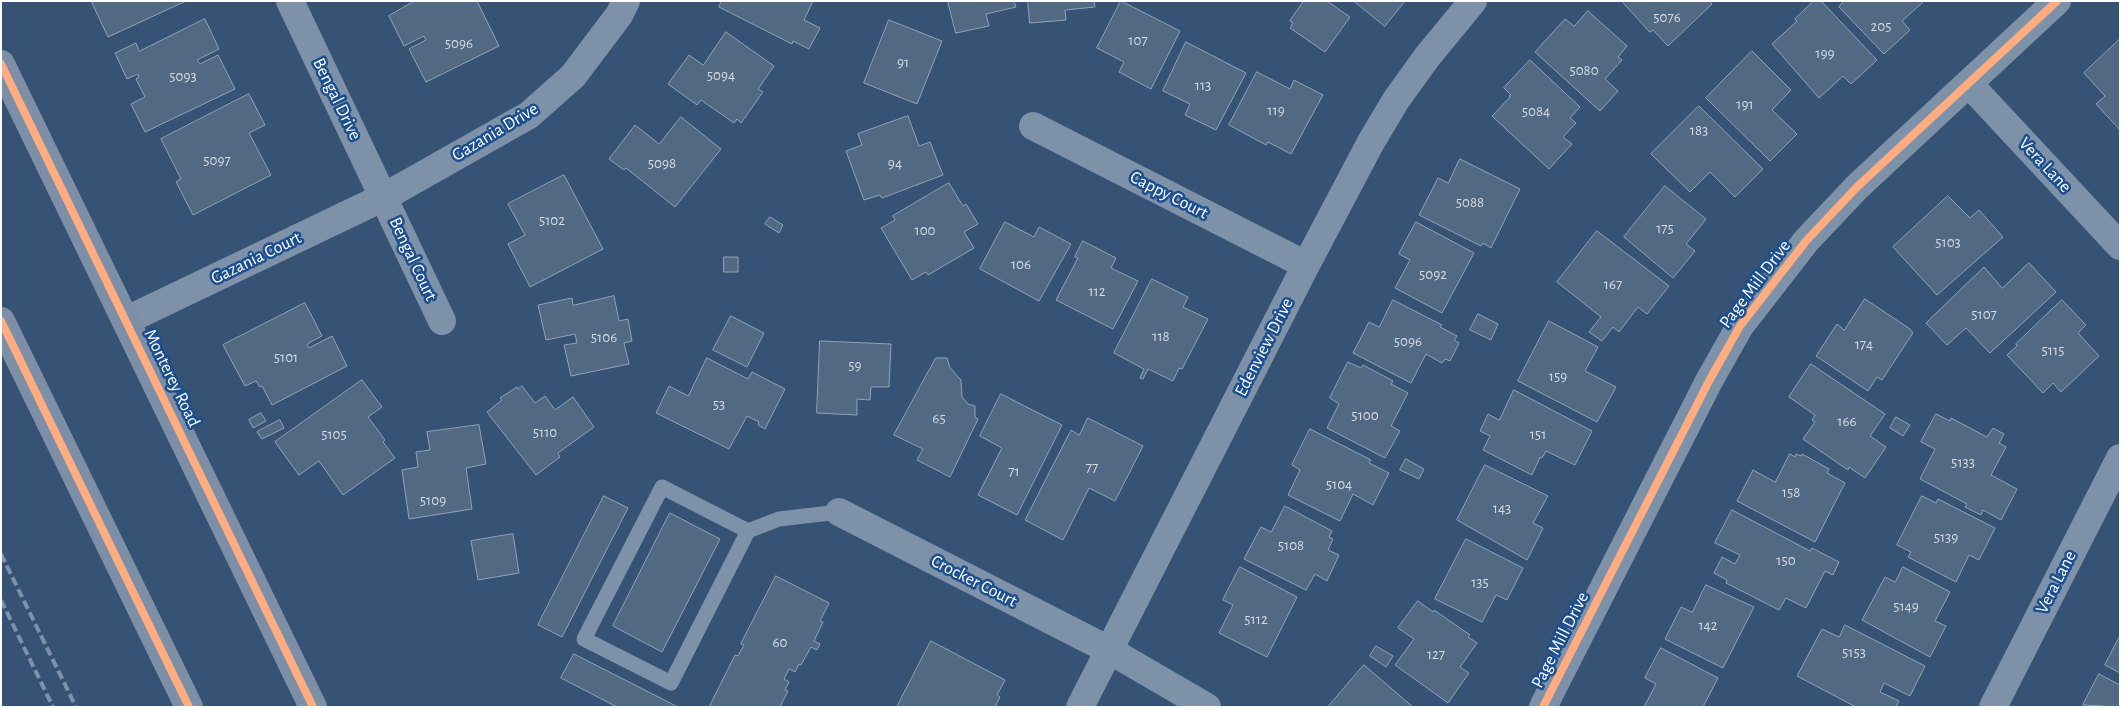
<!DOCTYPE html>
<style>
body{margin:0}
#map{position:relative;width:2121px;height:708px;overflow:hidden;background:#365274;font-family:"Alegreya Sans",sans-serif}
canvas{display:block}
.frame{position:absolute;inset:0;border:2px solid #fff;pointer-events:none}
</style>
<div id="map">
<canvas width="2121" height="708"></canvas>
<div class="frame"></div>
</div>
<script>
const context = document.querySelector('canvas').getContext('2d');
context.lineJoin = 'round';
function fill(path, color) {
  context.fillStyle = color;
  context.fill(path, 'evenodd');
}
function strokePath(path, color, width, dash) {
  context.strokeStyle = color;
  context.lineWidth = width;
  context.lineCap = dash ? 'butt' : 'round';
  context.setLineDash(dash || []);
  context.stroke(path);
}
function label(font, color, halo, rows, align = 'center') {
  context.font = font + ' "Alegreya Sans",sans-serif';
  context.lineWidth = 5;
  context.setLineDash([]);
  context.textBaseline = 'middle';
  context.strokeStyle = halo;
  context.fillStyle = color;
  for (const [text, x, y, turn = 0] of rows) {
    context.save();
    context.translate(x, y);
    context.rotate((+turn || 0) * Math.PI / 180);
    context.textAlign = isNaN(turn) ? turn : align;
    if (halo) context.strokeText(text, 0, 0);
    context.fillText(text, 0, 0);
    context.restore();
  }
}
const building = new Path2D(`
 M96,1H186L108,37L92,3Z
 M415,1H477L499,46L426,82L409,49L426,40L424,36L404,46L389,16Z
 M722,1H813L804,20L820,28L809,49L793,41L792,44L719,7Z
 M948,1H1014L1016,7L986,14L989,26L956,33Z
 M1028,1H1094L1095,7L1065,10L1066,20L1030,23Z
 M1121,1L1180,31L1151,89L1119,72L1124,62L1097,48Z
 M1304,1H1327L1350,17L1325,52L1290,28L1293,23L1290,21Z
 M1354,1H1405L1385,26Z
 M1622,1H1709L1712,4L1668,46L1653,30L1650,32Z
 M1814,1H1821L1877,60L1851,84L1843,76L1819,98L1772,44L1797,21L1795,19Z
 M1844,1H1924L1902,21L1910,30L1884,54L1839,7Z
 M1588,11L1627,46L1618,57L1622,60L1605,79L1618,91L1600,111L1535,52L1565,19L1574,26Z
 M205,19L219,49L197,60L200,64L218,55L235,89L145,132L131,104L145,97L136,79L139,77L138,74L127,79L115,53L136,43L139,51Z
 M889,20L942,41L917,104L864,83Z
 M726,32L774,66L758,89L763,92L741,123L737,119L734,123L701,100L697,105L668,84L689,55L703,65Z
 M2120,39V130L2096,104L2105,96L2084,73Z
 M1186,42L1246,73L1216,130L1185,115L1190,104L1163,91Z
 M1752,51L1791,90L1772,110L1797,134L1770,161L1706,98Z
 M1530,60L1580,107L1570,118L1576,123L1563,137L1572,144L1549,169L1492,116L1510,97L1509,96L1511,95L1504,88Z
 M1257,72L1290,89L1294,80L1323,95L1291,154L1268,142L1266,145L1229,125Z
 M249,94L265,125L249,133L271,175L193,215L176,182L181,179L161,139Z
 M1699,106L1763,169L1735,197L1710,172L1690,192L1651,154Z
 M908,116L919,146L930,142L943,175L882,198L880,195L864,200L846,151L862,145L858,134Z
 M681,117L721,149L675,207L626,168L624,170L609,159L635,125L659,144Z
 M1460,159L1520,189L1491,248L1483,243L1481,246L1419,215L1438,178L1448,183Z
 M564,175L603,249L530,287L508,244L525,235L508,204Z
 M949,183L963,206L966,204L978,224L964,232L974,248L928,275L926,272L912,280L881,228L895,220L893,216Z
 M1665,186L1706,219L1686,244L1695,251L1673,278L1624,237Z
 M1948,196L1970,218L1979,210L2003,237L1937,295L1893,247Z
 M770,217L783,225L779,233L765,224Z
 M1005,222L1034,237L1039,227L1071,244L1039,301L980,269Z
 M1416,222L1474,253L1442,313L1395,288L1410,260L1399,254Z
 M1597,231L1669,286L1647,314L1638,307L1619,332L1613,327L1602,341L1589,332L1601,317L1557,282Z
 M1083,241L1116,258L1111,268L1138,281L1113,329L1056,300L1078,258L1075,257Z
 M724,257H738V272H724Z
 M2029,263L2056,292L1990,353L1966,328L1947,345L1926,323L1984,267L2002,288Z
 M1152,279L1188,297L1183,307L1208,319L1182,369L1179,368L1173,381L1148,369L1143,379L1140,378L1144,369L1114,353Z
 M614,296L619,321L628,319L632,341L624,343L629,364L571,376L564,345L577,343L575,334L546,340L538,305L572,298L573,305Z
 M1865,299L1910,329L1913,333L1882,380L1877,377L1868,391L1816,356L1837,324L1844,330Z
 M1393,300L1442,325L1440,327L1457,336L1454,340L1459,343L1450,361L1445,359L1442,363L1426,354L1411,383L1353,353L1369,322L1379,327Z
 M2062,300L2086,325L2078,333L2099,356L2061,392L2053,383L2043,393L2007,355L2017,346L2016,344Z
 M305,303L322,336L307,344L309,348L332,336L347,366L272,405L262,386L260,387L256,381L245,386L223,345Z
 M1478,314L1498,324L1491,340L1470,330Z
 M731,316L764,333L747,367L713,350Z
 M1549,321L1598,347L1585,371L1616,387L1597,422L1518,381Z
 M820,341L891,344L889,387H871L870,400L857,399V415L817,413Z
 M707,358L748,379L752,372L785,389L765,429L758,425L759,422L747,416L729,449L656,413L669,386L688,396Z
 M936,358H947L950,368L961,380L962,397L968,404L975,406V417L978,419L950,477L917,460L923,449L894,435Z
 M1348,362L1361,368L1363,365L1393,381L1391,384L1408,393L1391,426L1400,431L1385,458L1327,428L1339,404L1330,398Z
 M1811,364L1885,414L1870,436L1886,447L1865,478L1849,467L1848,470L1803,439L1815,422L1812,420L1815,415L1789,397Z
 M362,380L382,407L368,417L385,440L383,442L395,458L343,495L319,461L299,475L275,442Z
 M522,386L535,403L545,396L555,410L573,397L594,427L558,453L560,457L536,475L487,412L502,400L500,398L517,387L518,389Z
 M1514,390L1592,431L1575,465L1546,451L1542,458L1540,457L1532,475L1483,450L1490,436L1480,431L1488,414L1499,420Z
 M1001,394L1062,425L1017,515L978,495L1002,448L980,436Z
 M261,413L266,421L253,428L249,420Z
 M1936,414L1950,421L1951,418L1987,437L1993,428L2004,434L1999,443L2006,447L1991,475L2017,489L2001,520L1983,510L1981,515L1965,507L1967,504L1920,479L1935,449L1921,442Z
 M1896,417L1910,425L1903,436L1890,428Z
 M1088,418L1143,446L1115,501L1089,488L1063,540L1025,520L1071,430L1079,435Z
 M280,420L284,428L262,439L257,432Z
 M479,425L486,464L466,468L472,509L409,519L402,470L418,467L416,452L430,450L427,432Z
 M1310,429L1371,460L1369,463L1389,473L1373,505L1353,494L1340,521L1288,495L1300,470L1292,465Z
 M1790,454L1795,457L1796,454L1801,456L1802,454L1829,469L1827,473L1845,483L1815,542L1737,501L1753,470L1775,482Z
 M1406,459L1424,469L1419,479L1400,470Z
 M1485,465L1548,496L1533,523L1543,528L1527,560L1457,520Z
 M604,496L628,508L562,637L538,625Z
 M1922,496L1936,503L1938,499L1995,528L1979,560L1969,555L1956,582L1908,557L1911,552L1897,545Z
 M1285,506L1332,531L1329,537L1333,539L1328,550L1339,555L1327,581L1315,574L1306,590L1244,559L1261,527L1271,532Z
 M1732,510L1810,551L1812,548L1839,562L1833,575L1825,571L1806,608L1786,598L1779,610L1726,583L1727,580L1714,573L1722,557L1735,564L1740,555L1715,543Z
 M670,513L720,539L662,652L613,626Z
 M513,534L519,573L478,580L471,541Z
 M1466,539L1523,568L1507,600L1496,595L1482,622L1435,599Z
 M1240,567L1297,597L1267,657L1219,633L1233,605L1223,600Z
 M1903,567L1950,592L1935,621L1946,626L1930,657L1862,620L1885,577L1895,582Z
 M776,576L829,603L820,621L823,622L814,641L820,644L817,650L811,647L801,665L799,664L795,672L789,669L784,679L789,682L785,690L788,691L780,707H709L735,655L738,656L744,645L741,644Z
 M1706,585L1754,607L1723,668L1665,639L1681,607L1692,612Z
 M1418,601L1433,612L1434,610L1470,635L1468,637L1477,643L1460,667L1469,673L1448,703L1395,665L1414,639L1398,628Z
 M1845,625L1925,666L1910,696L1884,683L1880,692L1899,701L1896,707H1856L1797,676L1822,629L1839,637Z
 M2120,636V673L2105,665Z
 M931,641L1005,680L997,695L1000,697L995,707H897Z
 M1376,646L1393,656L1386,667L1370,656Z
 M1661,648L1718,678L1703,707H1644L1656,684L1645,678Z
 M574,654L678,707H617L561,678Z
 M1364,665L1413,707H1328Z
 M2099,674L2120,685V707L2083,705Z`);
fill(building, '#526984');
strokePath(building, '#92a2b6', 1);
strokePath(new Path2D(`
 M748,531L662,487L584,639L671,683L748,531L779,519L839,512`), '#7d92a8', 15);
strokePath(new Path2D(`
 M290,1L442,321
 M1969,84L2120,246
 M1033,126L1306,265
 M127,320L384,197L529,115L573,76L619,15L626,1
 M839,512L1109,650L1207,707
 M1080,707L1306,265L1371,142L1396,100L1427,57L1473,1
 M1543,707L1709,381L1740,326L1806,241L1857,187L2057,1
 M1993,707L2120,458`), '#7d92a8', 28);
strokePath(new Path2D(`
 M1,64L313,707
 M1,321L189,707`), '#7d8ea7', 28);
strokePath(new Path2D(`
 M1,554L76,707
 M1,600L53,707`), '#7e92a7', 4, [9, 4]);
strokePath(new Path2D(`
 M1,64L313,707
 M1,321L189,707
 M1543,707L1709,381L1740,326L1806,241L1857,187L2057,1`), '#ffac80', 8);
label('15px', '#d4dae0', null, [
 ["5076",1667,17],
 ["205",1881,26],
 ["107",1138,40],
 ["5096",459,43],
 ["199",1825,53],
 ["91",903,62],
 ["5080",1584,70],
 ["5094",721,75],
 ["5093",183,76],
 ["113",1203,85],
 ["191",1745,104],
 ["119",1276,110],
 ["5084",1536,111],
 ["183",1699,130],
 ["5097",217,160],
 ["5098",662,163],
 ["94",895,163],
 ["5088",1470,202],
 ["5102",552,220],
 ["175",1665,228],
 ["100",925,230],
 ["5103",1948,242],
 ["106",1021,264],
 ["5092",1433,274],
 ["167",1613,284],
 ["112",1097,291],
 ["5107",1984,314],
 ["118",1161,336],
 ["5106",604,337],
 ["5096",1408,341],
 ["174",1864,344],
 ["5115",2053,350],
 ["5101",286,357],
 ["59",855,365],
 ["159",1558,376],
 ["53",719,404],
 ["5100",1365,415],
 ["65",939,418],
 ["166",1847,421],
 ["5110",545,432],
 ["5105",334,434],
 ["151",1538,434],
 ["5133",1963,462],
 ["77",1092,467],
 ["71",1014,471],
 ["5104",1339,484],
 ["158",1791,492],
 ["5109",433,500],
 ["143",1502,508],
 ["5139",1946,537],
 ["5108",1291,545],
 ["150",1786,560],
 ["135",1480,582],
 ["5149",1906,606],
 ["5112",1256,619],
 ["142",1708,625],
 ["60",780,642],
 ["5153",1854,652],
 ["127",1436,654]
]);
label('18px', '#fff', '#1b4f8f', [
 ["Bengal Drive",337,99,64],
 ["Gazania Drive",495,132,-31],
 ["Vera Lane",2045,165,47],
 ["Cappy Court",1169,195,27],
 ["Gazania Court",256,258,-26],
 ["Bengal Court",413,259,65],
 ["Page Mill Drive",1755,284,-53],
 ["Edenview Drive",1264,347,-63],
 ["Monterey Road",172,378,64],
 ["Crocker Court",974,581,27],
 ["Vera Lane",2056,582,-63],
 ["Page Mill Drive",1560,640,-63]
]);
</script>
